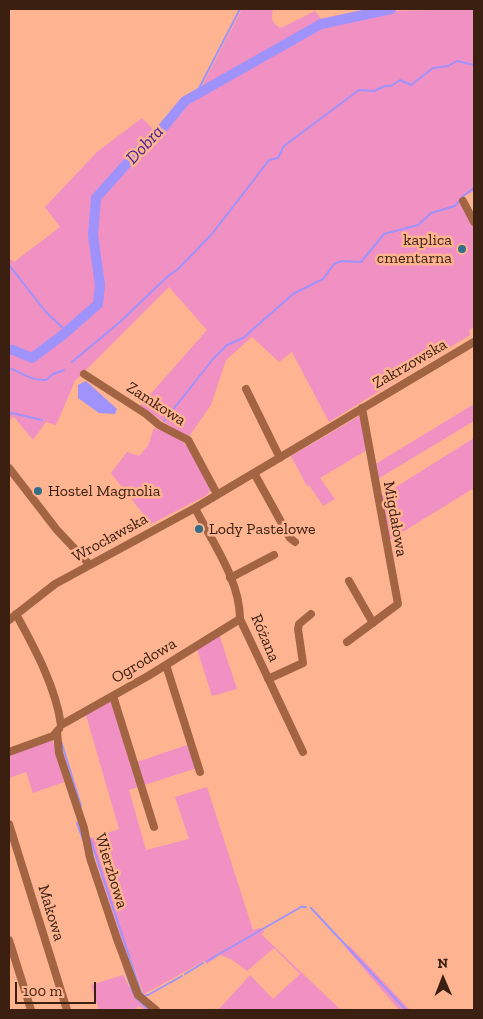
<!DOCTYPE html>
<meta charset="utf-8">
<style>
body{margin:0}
#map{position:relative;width:483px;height:1019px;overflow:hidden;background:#feb490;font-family:"Zilla Slab",serif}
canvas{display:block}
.frame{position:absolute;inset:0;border:10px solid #3b2011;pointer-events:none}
.north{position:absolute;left:418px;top:954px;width:50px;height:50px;-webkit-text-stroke:4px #feb490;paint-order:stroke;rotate:359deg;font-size:14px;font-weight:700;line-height:20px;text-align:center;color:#3b2011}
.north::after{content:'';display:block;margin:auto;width:18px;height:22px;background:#3b2011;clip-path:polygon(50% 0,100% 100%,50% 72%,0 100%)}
.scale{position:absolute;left:15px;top:982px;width:81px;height:22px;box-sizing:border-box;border:2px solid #3b2011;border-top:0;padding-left:6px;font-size:15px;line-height:18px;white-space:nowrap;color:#3b2011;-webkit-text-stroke:4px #feb490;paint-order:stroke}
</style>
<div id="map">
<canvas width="483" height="1019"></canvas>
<div class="frame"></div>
<div class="north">N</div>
<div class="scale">100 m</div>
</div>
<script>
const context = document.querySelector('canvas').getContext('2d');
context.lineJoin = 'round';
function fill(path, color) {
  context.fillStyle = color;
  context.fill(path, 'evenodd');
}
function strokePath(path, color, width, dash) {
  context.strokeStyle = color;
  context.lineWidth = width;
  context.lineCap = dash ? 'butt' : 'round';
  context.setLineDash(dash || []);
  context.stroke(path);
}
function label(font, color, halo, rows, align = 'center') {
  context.font = font + ' "Zilla Slab",serif';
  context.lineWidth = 5;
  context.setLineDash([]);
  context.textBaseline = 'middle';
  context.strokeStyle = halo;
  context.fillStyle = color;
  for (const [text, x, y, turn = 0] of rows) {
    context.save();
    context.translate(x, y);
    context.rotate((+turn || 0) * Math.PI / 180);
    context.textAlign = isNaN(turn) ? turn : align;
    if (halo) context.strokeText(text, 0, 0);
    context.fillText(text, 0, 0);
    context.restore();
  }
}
fill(new Path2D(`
 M242,9H273C271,19 271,23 281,28L315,11L326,25L391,11L474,9V191L463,197L460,203L474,228V327L469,330L470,335L329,422L292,352L279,362L252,337L226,360L211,405L188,438L140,406L207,330L169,287L75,381L56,425L46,422L33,440L14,417L9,420V258L14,262L60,227L45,207L97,152L142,118L155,131L150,140L136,148L93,198L91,235L97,263L96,297L94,306L78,322L80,324L99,305L100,297V264L94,234L98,199L200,90Z
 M474,404V421L376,480L374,465Z
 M361,415L367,450L320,478L335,499L323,506L309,485L307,486L291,456Z
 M154,428C194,442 193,453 212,488L207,495L151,524L111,473L127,452L139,456L148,446Z
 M474,438V488L388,541L380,497Z
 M219,634L237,689L212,696L197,649Z
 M111,700L131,764L190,744L197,768L129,790L146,850L189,839L175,797L207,787L253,930L260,928L265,932L261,934L341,1010H218L250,975L273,999L300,974L274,948L247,971L231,959L220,955L207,964L204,961L144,994L131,958L127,959L89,839L119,829L86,715Z
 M52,738L64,782L33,793L26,772L9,778V754Z
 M349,945L410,1010H399L347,949Z
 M123,975L129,987L132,986L154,1010H144L139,1006L134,1010H99L91,985Z`), '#f090c3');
fill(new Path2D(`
 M86,381L117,409L115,414L99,413L78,398V385Z`), '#9f93fb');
strokePath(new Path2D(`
 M196,94L240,9
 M9,265L45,311L67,332
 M72,362L121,321L168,276L177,270L212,234L269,160L278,158L284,146L359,90L374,91L385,86H391L400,80L411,85L433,68L448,66L457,61L474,65
 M9,368C24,373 28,380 46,380L53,374L64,370
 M9,414L12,413L42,420
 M164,421L213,359L227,345L243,338L293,294L323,279L334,264L342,261L361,262L384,234L418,225L431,213L455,206L462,197L474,188
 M61,741L81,806
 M77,823L83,840
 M90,838L141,992L144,996L148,995L182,976
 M311,908L406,1010
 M207,961L301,907H306
 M124,967L133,993
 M185,974L203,963
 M135,997L149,1010`), '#9f93fb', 2);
strokePath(new Path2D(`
 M9,350H13L32,358L64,334L98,304L100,285L93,235L96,198L138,151L151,142L185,101L321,24L391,9`), '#9f93fb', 10);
strokePath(new Path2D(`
 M463,201L474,222
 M84,374L146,414L159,425L188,440L217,494
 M246,389L280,458
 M9,468L57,530L89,564
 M254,473L290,538L295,542
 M195,508C212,542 240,580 240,619L303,752
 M230,578L274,555
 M349,581L373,623
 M16,614C34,647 56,687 61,725
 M9,620L55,584L195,508L474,342
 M347,642L398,604L362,408
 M166,665L200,772
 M268,679L303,663L298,629L299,624L311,614
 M113,696L154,827
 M61,725L148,676L240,619
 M57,732L59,753L84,828L90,858L117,939L138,995L156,1010
 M9,752L53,736L59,729
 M9,824L67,1010
 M9,940L31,1010`), '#a36444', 8);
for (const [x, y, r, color] of [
 [462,249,5,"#346f87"],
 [38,491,5,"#346f87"],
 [199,529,5,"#346f87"]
]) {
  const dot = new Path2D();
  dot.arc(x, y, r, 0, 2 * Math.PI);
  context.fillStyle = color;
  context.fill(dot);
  strokePath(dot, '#feb490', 2);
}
label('16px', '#3b2011', '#feb490', [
 ["kaplica",452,240,"right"],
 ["cmentarna",452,258,"right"],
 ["Hostel Magnolia",48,491],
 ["Lody Pastelowe",209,529]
], 'left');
label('16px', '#3b2011', '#feb490', [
 ["Zakrzowska",410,364,-30],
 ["Zamkowa",156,404,33],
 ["Migdałowa",395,519,80],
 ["Wrocławska",110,538,-29],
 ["Różana",265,638,67],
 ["Ogrodowa",144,661,-31],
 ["Wierzbowa",111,871,73],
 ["Makowa",51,913,73]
]);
label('italic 18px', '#432299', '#feb490', [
 ["Dobra",145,145,-47]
]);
</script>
